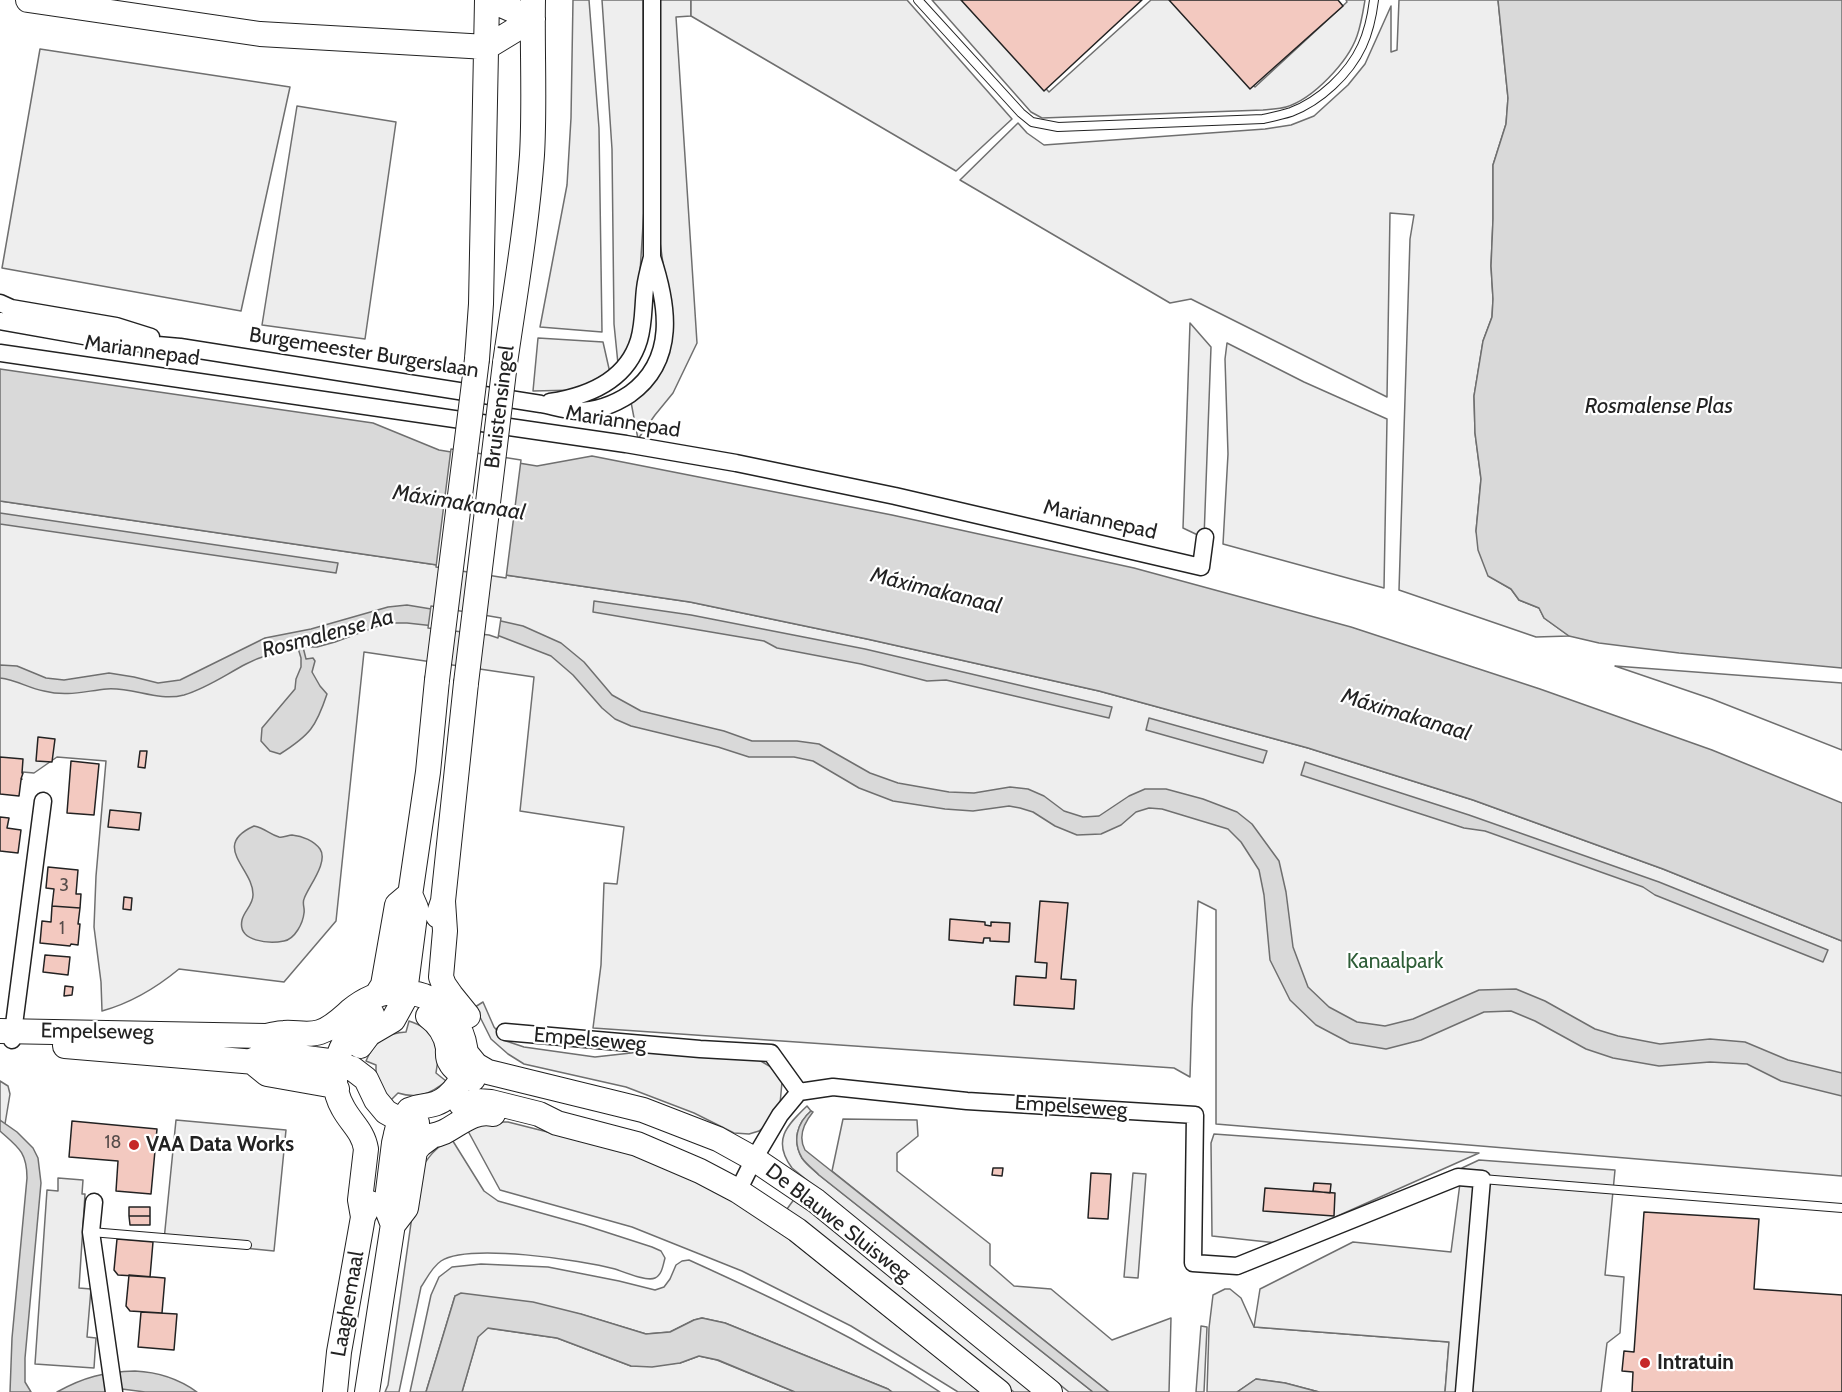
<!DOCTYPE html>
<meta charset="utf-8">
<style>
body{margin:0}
canvas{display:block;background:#fff}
</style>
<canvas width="1842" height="1392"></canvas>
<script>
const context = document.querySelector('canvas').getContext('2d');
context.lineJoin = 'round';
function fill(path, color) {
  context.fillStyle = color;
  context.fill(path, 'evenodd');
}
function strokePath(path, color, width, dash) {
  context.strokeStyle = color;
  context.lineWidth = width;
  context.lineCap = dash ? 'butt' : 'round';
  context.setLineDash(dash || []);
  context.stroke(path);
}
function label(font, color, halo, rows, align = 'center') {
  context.font = font + ' Cabin,sans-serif';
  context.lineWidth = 4.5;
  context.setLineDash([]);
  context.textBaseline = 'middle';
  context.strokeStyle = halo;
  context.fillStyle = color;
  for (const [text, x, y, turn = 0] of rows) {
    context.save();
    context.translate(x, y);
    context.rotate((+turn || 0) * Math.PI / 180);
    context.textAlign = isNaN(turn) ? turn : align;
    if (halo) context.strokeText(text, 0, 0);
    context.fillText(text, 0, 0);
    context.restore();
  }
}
const green = new Path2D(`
 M573,0H589L599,128L602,332L540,327L567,185L571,118Z
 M602,0H643L644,209L639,288L635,338L618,364L614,324L612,149Z
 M658,0H691V16L676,17L697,343L673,393L655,415L638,439L631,402L648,390L657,377L669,306L659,235Z
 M932,0H964L1049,92L1151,0H1176L1255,87L1347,2L1346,0H1365C1363,12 1361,25 1357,36C1348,62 1313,99 1286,107C1279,109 1270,109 1263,110L1042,118L1031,112Z
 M1399,0H1498L1508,98L1506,124L1493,165V219L1491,266L1493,299L1492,317L1483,341L1474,396L1475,433L1481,479L1476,531L1489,576L1511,589L1519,600L1539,608L1544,618L1569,636L1536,637L1399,590L1410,239L1414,215L1390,213L1387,397L1191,299L1170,303L960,180L1018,123L1027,133L1044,145L1265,129L1291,125L1314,116L1348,85L1365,64L1391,6V52L1397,50Z
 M40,49L290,87L241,311L2,268Z
 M1190,323L1211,347L1204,538L1183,528Z
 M538,338L603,342L610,373L576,390L533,391Z
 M1227,343L1304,382L1387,419L1384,588L1223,544L1228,454L1225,359Z
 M0,501L690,602L867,639L1099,691L1308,748L1473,800L1663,869L1842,941V1176L1216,1124V910L1198,901L1192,1009L1190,1077L1174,1068L593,1028L601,965L604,883L617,884L624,827L520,811L534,677L364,652L336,921L284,982L179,969C156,988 131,1003 102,1011L101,982L94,927L96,876L106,761L57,757L34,773L0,770Z
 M1615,666L1842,683V750L1712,699Z
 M483,1002L494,1027L506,1041L524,1047L595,1057L649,1051L759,1060L771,1067L782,1082L780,1104L770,1122L759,1131L749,1134L734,1133L694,1113L626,1087L524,1064L508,1054L491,1039L475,1007Z
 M409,1021C437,1030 441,1046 436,1073L446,1081C431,1094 417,1099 398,1093L390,1101L376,1078V1065L366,1061C373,1043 386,1033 406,1032Z
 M0,1081L8,1086L10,1094L4,1130L0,1124Z
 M807,1106L811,1111C797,1123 792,1141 802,1158C806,1164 814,1170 819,1175L1093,1392H1069L792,1168C772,1141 786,1126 807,1106Z
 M843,1119L917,1120L918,1136L897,1153V1171L990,1244V1265L1014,1286L1051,1289L1112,1340L1171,1318L1169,1392H1109L832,1171Z
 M486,1122H508L623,1151L672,1170L728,1197L784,1235L980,1392H958L851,1326L742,1271L632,1227L500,1190L468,1131Z
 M1214,1134L1479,1153L1277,1243L1212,1236L1211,1143Z
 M451,1138L484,1191L498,1201L584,1225L652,1247L661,1251L665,1258C663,1265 662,1275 655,1278C647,1282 624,1272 615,1269C582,1260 468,1243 441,1261C432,1267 427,1278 421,1287L399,1392H385L388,1385L418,1174C428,1157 435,1148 451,1138Z
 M795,1198L1036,1392H1014L787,1209Z
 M689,1260C777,1300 859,1338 940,1392H892L888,1389L725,1323L702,1318L694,1320L670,1332L646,1334L580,1314L455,1296L426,1392H410L431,1295L439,1277L452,1267L481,1264L548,1267L619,1281L655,1290L664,1287L670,1279L676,1265L682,1261Z
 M1225,1289H1230L1241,1298L1254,1327L1449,1342L1445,1392H1319L1285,1383L1256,1379L1237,1392H1207L1209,1328L1213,1295Z
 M1201,1326L1207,1327L1204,1392H1196Z
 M487,1328L557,1338L631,1366L680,1363L699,1356L717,1360L795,1392H462L478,1336Z`);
fill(green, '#eee');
strokePath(green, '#6f6f6f', 1.5);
const parking = new Path2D(`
 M691,0H907L1012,119L956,171L691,16Z
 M297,106L396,122L365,339L262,325Z
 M176,1120L286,1130L274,1251L164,1240Z
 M1479,1160L1615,1170L1605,1275L1624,1277L1620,1333L1607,1343L1601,1392H1445L1449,1342L1254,1327L1260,1289L1353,1242L1451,1252L1462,1168Z
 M1133,1173L1146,1174L1138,1278L1124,1277Z
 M58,1178L83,1180L82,1194H85L79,1288L91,1289L87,1337L96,1338L94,1368L35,1364L47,1190L58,1191Z`);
fill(parking, '#ededed');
strokePath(parking, '#6f6f6f', 1.5);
const water = new Path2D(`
 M1498,0H1842V668L1679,653L1599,643L1569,636L1544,618L1539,608L1519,600L1511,589L1488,576L1478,550L1476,531L1481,479L1475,433L1474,396L1483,341L1492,317L1493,299L1491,266L1493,219V165L1506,124L1508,98Z
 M0,369L373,423L439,450L537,466L592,456L892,515L1134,568L1351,627L1540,689L1712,750L1842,803V941L1663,869L1473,800L1308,748L1099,691L867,639L690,602L0,501Z
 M0,513L338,563L336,573L0,524Z
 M594,601L691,615L865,649L1112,707L1109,718L946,680L927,681L861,664L777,648L764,641L593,612Z
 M407,605L492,619L523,626L561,643L584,662L612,695L641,711L724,731L752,741H797L819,744L870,773L898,783L949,792L974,793L1010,787L1028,789L1044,796L1064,811L1083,817L1099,816L1129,796L1145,789H1166L1203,799L1237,812L1252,824L1279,861L1286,892L1293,947L1308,987L1329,1007L1357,1022L1385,1026L1413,1019L1479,990L1516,989L1545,1001L1595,1029L1618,1036L1660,1044L1710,1039L1745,1042L1788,1060L1842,1073V1096L1781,1081L1747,1064L1710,1062L1659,1066L1613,1058L1586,1049L1535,1021L1511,1011L1484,1012L1421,1040L1386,1049L1350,1043L1316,1025L1290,1000L1270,960L1264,895L1259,870L1241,842L1228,829L1162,809L1149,808L1136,812L1121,825L1101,834L1077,835L1055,826L1033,812L1020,808L1009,806L973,811L945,809L893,801L859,788L813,761L794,757H749L718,747L631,726L615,719L602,708L573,675L551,656L489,632L407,623H386L335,642L317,647H303L306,659L313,658L315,661L312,672L320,686L327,694C316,727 310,735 280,754L270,751L261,741L262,728L295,689L296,679L301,667V658L298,648C280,651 261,656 246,664C225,675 207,688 184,695C158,702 133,687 107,689C85,691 67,697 44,691C28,688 17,680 0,678V665L17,666L46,678L64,680L109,673L134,677L158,683L180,680L265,638L311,629L388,607Z
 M1149,718L1267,751L1263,763L1146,730Z
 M1305,762L1469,815L1659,882L1828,950L1823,962L1655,895L1643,887L1485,831L1464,828L1301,775Z
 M254,826C265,828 269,834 279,837C284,838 288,835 292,835C303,836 314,841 320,849C329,862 308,887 304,899C302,904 305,908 304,913C303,923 295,939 284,941C270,944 237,942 242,920C244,911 253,905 253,895C254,869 210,846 254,826Z
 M811,1111L813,1112C804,1123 798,1137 805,1150L1109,1392H1093L819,1175C814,1170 806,1164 802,1158C792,1141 797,1123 811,1111Z
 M0,1120L17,1132L33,1148L38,1158L41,1183L25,1358V1382L31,1392H10L12,1338L27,1178C27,1152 18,1147 0,1131Z
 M461,1293L533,1302L581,1314L646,1334L670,1332L694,1320L702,1318L725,1323L888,1389L892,1392H795L718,1360L699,1356L680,1363L652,1367L631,1366L557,1338L488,1328L478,1337L462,1392H426L455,1296Z
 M135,1371C157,1372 179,1379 197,1392H145L122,1389L104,1392H57C84,1377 104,1372 135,1371Z
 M1256,1379L1285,1383L1319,1392H1237Z`);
fill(water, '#d9d9d9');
strokePath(water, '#6f6f6f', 1.5);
const pier = new Path2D(`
 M451,449L521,460L506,578L436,567Z
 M431,606L501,618L498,638L489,635L428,628Z`);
fill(pier, '#fff');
strokePath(pier, '#6f6f6f', 1.5);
const building = new Path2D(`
 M961,0H1142L1044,91Z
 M1169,0H1338L1343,6L1250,89Z
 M38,737L55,739L52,762L36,761Z
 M140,751H147L145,768L138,767Z
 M0,757L23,759L22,773H23L21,779H22L21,780L19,796L0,794Z
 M71,761L99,764L94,815L67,813Z
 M110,810L141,813L139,830L108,827Z
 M0,817L9,818L7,828L21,830L18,853L0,851Z
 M48,867L78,870L76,894H81L80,908L52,906L54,889L46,888Z
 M124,897L132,898L131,910L123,909Z
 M1040,901L1068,903L1061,979L1076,980L1074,1009L1014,1005L1016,976L1046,978L1047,963L1035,962Z
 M52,906L80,908L78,924H80L78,945L71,944L70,946L40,943L42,921L51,922Z
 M950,919L985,922V925L991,926V922L1010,923L1009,942L990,941V938H984L983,943L949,940Z
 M45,955L70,957L68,975L43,972Z
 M65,986L73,987L72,995L64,996Z
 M72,1121L157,1129L151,1194L116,1191L118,1161L69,1157Z
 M993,1168H1003L1002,1176L992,1175Z
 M1091,1173L1111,1174L1108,1219L1088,1218Z
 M1314,1183L1331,1184L1330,1193L1313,1191Z
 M1265,1188L1335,1193L1334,1216L1263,1211Z
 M129,1207H150V1216H129Z
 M1644,1212L1759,1219L1754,1289L1842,1295V1392H1632L1633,1372L1622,1371L1624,1351L1634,1352Z
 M129,1216H150V1225H130Z
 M117,1239L153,1242L150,1277L118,1275L114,1270Z
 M129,1275L165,1278L162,1313L130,1311L126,1306Z
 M141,1312L177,1314L174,1350L138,1347Z`);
fill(building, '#f3c9c0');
strokePath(building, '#222', 1.5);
const lane = new Path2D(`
 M918,0L1021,113L1032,122L1058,127L1263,119C1272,117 1282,115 1291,112C1320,101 1349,74 1362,46C1369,31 1372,16 1374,0
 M1482,1179L1842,1208
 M91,1232L247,1245`);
const street = new Path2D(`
 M0,303L11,308L116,326L151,337
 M0,321L112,341L180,347L541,404C552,406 565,410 577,411C596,411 615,404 630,394C677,360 668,305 652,257
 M0,353L626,444L736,463L895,496L1201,567L1205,537
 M550,402C589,396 627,380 639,340C644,323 643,306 645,289C646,279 649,268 652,257V0
 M505,1032L700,1049L771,1053L799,1092
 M12,1040L43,801
 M738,1191L754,1159L780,1115L799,1092L833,1087L967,1101L1195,1115L1193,1263L1237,1266L1458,1177L1482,1179L1464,1392
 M94,1202L91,1232L114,1392`);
const secondary = new Path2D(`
 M28,0L260,34L487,47L533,19
 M490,0L533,19
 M477,359L481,304L487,0
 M505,363C515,294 527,224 532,155C535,103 532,52 533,0
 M443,901L445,931L441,977L444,985L451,995L468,1016
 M408,909L428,772L437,680
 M438,916L443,901L466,683
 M376,996L383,985L397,905L410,894
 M428,1016C439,1024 446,1035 448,1048C448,1053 447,1058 450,1062C454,1071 465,1075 473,1079
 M0,1031L266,1036C272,1035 278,1033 284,1033C296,1032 308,1036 320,1032C332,1028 341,1019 350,1011C363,1000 380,992 396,992C405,992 415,993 424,996C463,1010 483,1067 447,1097C434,1108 423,1104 409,1110L398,1126L394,1143L386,1207L393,1225
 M65,1046L267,1063
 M360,1046L369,1034L393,1020L404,1000L416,908L410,894
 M467,1054L476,1065L488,1072L643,1110L718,1139L754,1159L816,1201L1050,1392
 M251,1061L269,1053L329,1061L353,1069L366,1079L376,1100L386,1112L395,1117L417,1123
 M251,1061L267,1074L329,1085L337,1089
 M461,1104L477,1101L491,1102L539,1114L557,1123L637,1144L700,1171L738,1191L797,1230L999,1392
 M396,1134C412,1138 428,1139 444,1132C460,1124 473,1110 493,1114
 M363,1217L360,1200L366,1149C363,1131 351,1123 343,1108C324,1075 341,1032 372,1014
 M393,1225L406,1208L415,1151L420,1145L432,1136
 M335,1392L339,1352L363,1217L370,1203
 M367,1392L395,1211`);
strokePath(lane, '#222', 10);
strokePath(street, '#222', 19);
strokePath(secondary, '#222', 26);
strokePath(lane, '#fff', 8);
strokePath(street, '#fff', 16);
strokePath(secondary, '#fff', 24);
const secondaryBridge = new Path2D(`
 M437,680L477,359
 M466,683L505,363`);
strokePath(secondaryBridge, '#222', 26, []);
strokePath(secondaryBridge, '#fff', 24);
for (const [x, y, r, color] of [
 [134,1145,6,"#c62828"],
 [1645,1363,6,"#c62828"]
]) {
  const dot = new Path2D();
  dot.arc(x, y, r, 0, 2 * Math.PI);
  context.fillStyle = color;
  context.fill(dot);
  strokePath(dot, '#fff', 2);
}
label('18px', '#564c4a', null, [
 ["3",64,886],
 ["1",62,929],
 ["18",113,1143]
]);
label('21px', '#222', '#fff', [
 ["Mariannepad",142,351,8],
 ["Burgemeester Burgerslaan",364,353,9],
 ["Bruistensingel",500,407,-83],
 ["Mariannepad",623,422,9],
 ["Mariannepad",1100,520,13],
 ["Empelseweg",97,1032,1],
 ["Empelseweg",590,1040,5],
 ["Empelseweg",1071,1107,4],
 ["De Blauwe Sluisweg",838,1223,38],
 ["Laaghemaal",348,1304,-80]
]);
label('21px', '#2f5e38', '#fff', [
 ["Kanaalpark",1395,962]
]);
label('bold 21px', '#222', '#fff', [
 ["VAA Data Works",146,1145],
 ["Intratuin",1657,1363]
], 'left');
label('italic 22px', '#222', '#fff', [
 ["Rosmalense Plas",1659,407],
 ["Máximakanaal",459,503,9],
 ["Máximakanaal",936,591,14],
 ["Rosmalense Aa",328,634,-15],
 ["Máximakanaal",1406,715,17]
]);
</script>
